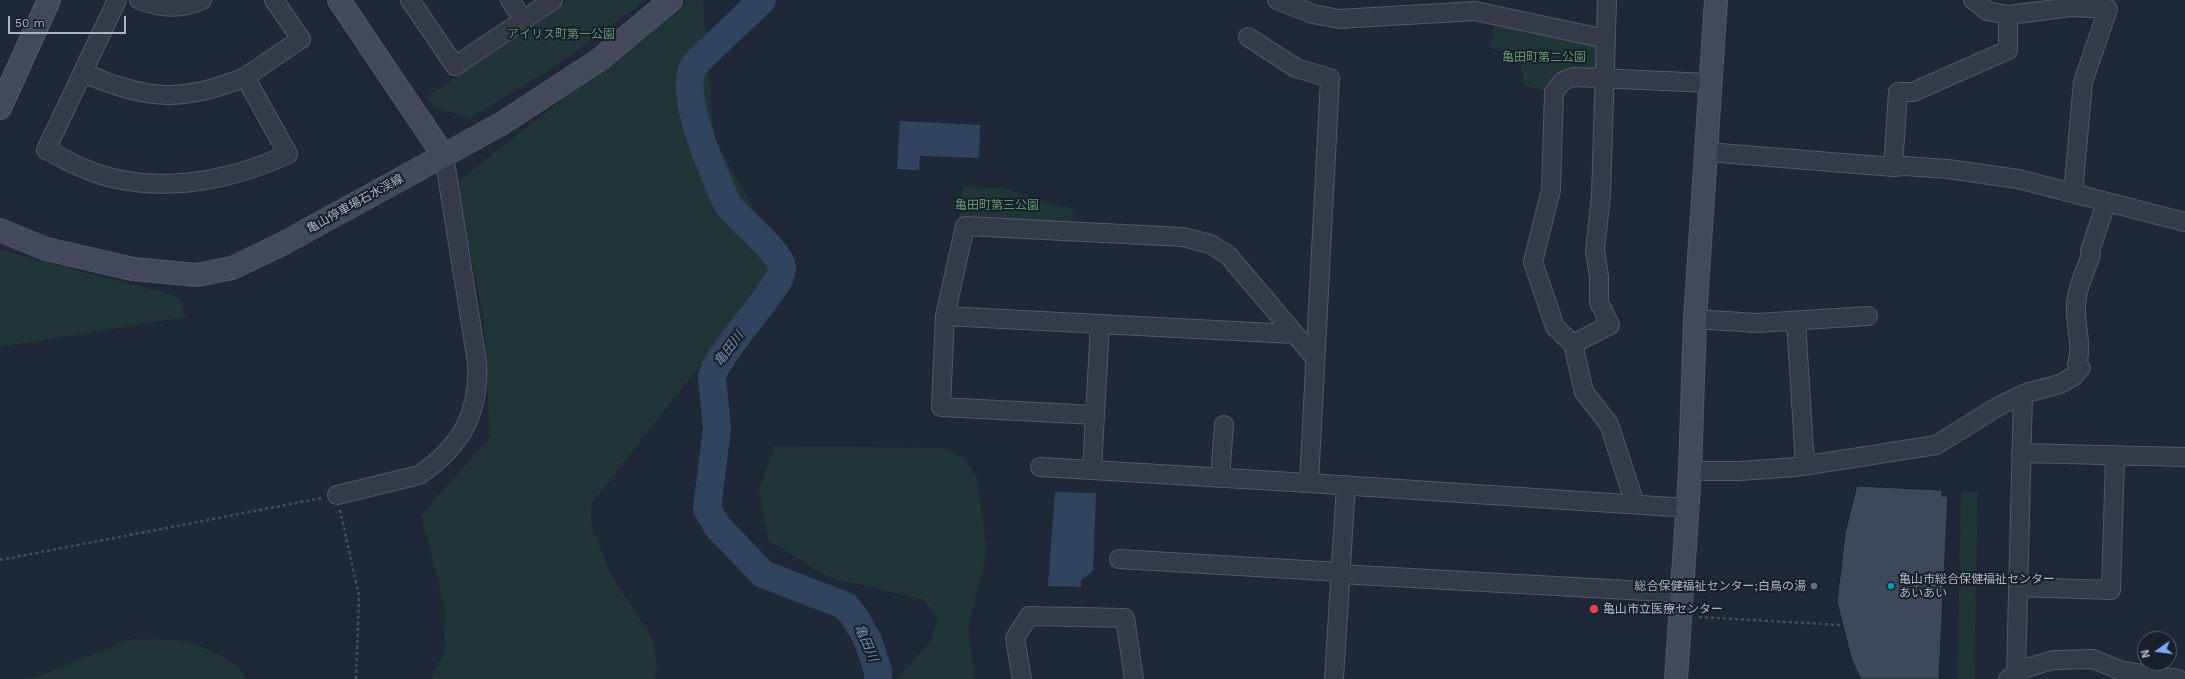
<!DOCTYPE html>
<meta charset="utf-8">
<style>
body{margin:0}
#map{position:relative;width:2185px;height:679px;overflow:hidden;background:#1f2837;font-family:"Work Sans",sans-serif}
canvas{display:block}
.north{position:absolute;left:2137px;top:631px;width:40px;height:40px;box-sizing:border-box;background:#18202c;border:1px solid #545c69;border-radius:50%;rotate:256deg;font-size:11px;font-weight:700;line-height:16px;text-align:center;color:#adb5c5}
.north::after{content:'';display:block;margin:auto;width:14px;height:18px;background:#7da8f9;clip-path:polygon(50% 0,100% 100%,50% 72%,0 100%)}
.scale{position:absolute;left:8px;top:16px;width:118px;height:18px;box-sizing:border-box;border:2px solid #adb5c5;border-top:0;padding-left:5px;font-size:12px;line-height:14px;white-space:nowrap;color:#adb5c5;-webkit-text-stroke:3px #18202c;paint-order:stroke}
</style>
<div id="map">
<canvas width="2185" height="679"></canvas>
<div class="north">N</div>
<div class="scale">50 m</div>
</div>
<script>
const context = document.querySelector('canvas').getContext('2d');
context.lineJoin = 'round';
function fill(path, color) {
  context.fillStyle = color;
  context.fill(path, 'evenodd');
}
function strokePath(path, color, width, dash) {
  context.strokeStyle = color;
  context.lineWidth = width;
  context.lineCap = dash ? 'butt' : 'round';
  context.setLineDash(dash || []);
  context.stroke(path);
}
function label(font, color, halo, rows, align = 'center') {
  context.font = font + ' "Work Sans","Noto Sans JP",sans-serif';
  context.lineWidth = 4;
  context.setLineDash([]);
  context.textBaseline = 'middle';
  context.strokeStyle = halo;
  context.fillStyle = color;
  for (const [text, x, y, turn = 0] of rows) {
    context.save();
    context.translate(x, y);
    context.rotate((+turn || 0) * Math.PI / 180);
    context.textAlign = isNaN(turn) ? turn : align;
    if (halo) context.strokeText(text, 0, 0);
    context.fillText(text, 0, 0);
    context.restore();
  }
}
fill(new Path2D(`
 M569,0H646L552,69L470,118L433,107L427,97Z
 M688,0H703L714,139L765,228L776,276L771,300L698,368L591,504L592,527L611,575L652,638L657,665L654,679H430L445,652L444,604L421,515L490,437L484,319L456,183Z
 M1495,24L1593,44L1599,50L1598,64L1594,71L1546,91L1524,86L1521,56L1490,48Z
 M963,187L1005,188L1048,204L1073,208L1071,225L959,220Z
 M0,250L179,297L185,317L0,347Z
 M775,446L942,448L963,457L977,478L987,552L968,627L975,679H897L929,643L938,619L924,600L828,577L768,540L759,489Z
 M1978,492L1974,679H1957L1961,493Z
 M132,639C148,640 165,639 181,641C198,644 242,661 245,679H23L39,676Z`), '#213538');
fill(new Path2D(`
 M900,121L980,125L979,158L920,156L919,170L897,169Z
 M1055,492L1096,493L1093,571L1081,580V587L1048,586Z`), '#32435f');
strokePath(new Path2D(`
 M762,0L695,64C678,89 707,157 718,182C722,190 724,201 730,207C741,222 782,252 782,269C781,278 776,284 771,291C758,312 715,358 712,378L717,428L707,509L717,526L763,574L846,606L856,619L868,641L878,671V679`), '#32435f', 28);
const building = new Path2D(`
 M1857,486L1942,490V496H1948L1939,679H1861L1852,661L1837,602L1845,533Z`);
fill(building, '#3d485a');
strokePath(building, '#1a222e', 1);
const street = new Path2D(`
 M117,0L46,150C59,156 72,164 85,169C150,196 226,183 288,154L245,77L301,39L274,0
 M139,0C160,8 181,10 202,0
 M410,0L455,66L553,0
 M510,0L523,20
 M1277,0L1313,14L1339,19L1475,11L1606,39
 M1607,0L1601,196L1595,250L1599,277V302L1610,325L1573,344L1584,392L1609,424L1635,504
 M1973,0L1987,11L2008,15
 M1248,37L1296,68L1330,78L1309,483L1092,470L1095,415L941,407L945,316L965,226L1183,237L1210,244L1228,255L1315,358
 M84,73C145,100 183,103 245,77
 M1707,152L1893,167L1905,166L1948,169L2018,179L2185,222
 M1893,167L1898,92H1913L2008,50V15L2072,7L2108,9L2083,82L2073,193
 M945,316L1293,334
 M1695,319L1757,323L1868,316
 M1796,321L1805,465
 M1573,344L1555,327L1533,262L1551,190L1554,92L1563,81L1573,77L1710,83
 M1095,415L1100,324
 M2021,453L2185,457
 M1040,467L1092,470
 M1690,471H1739L1796,467L1936,445L1999,406L2026,393L2060,384L2074,376L2081,368L2077,364C2083,345 2075,327 2076,308C2076,289 2085,272 2091,255L2090,251L2106,203
 M1220,478L1224,425
 M1309,483L1687,508
 M337,495L419,475C461,447 480,413 477,362L444,156
 M1119,559L1340,572
 M1339,574L1682,593
 M2018,587L2111,590L2115,456
 M2016,674L2023,395
 M1022,679L1015,638L1029,616L1125,618L1134,679
 M1334,679L1346,485
 M2008,679L2023,669L2053,660L2093,659L2122,671L2178,679`);
const secondary = new Path2D(`
 M339,0L444,156
 M0,108L49,0
 M0,230L46,249L133,269L197,275L232,268L282,244L501,124L599,60L671,0
 M1676,679L1690,471L1695,319L1716,0`);
strokePath(street, '#505866', 20);
strokePath(secondary, '#505866', 24);
strokePath(new Path2D(`
 M340,510L359,596L356,679
 M0,560L322,498
 M1699,617L1840,625`), '#3f5256', 2.5, [3, 3]);
strokePath(street, '#333b48', 18);
strokePath(secondary, '#41495b', 22);
for (const [x, y, r, color] of [
 [1814,586,4,"#5c6f8a"],
 [1891,586,4,"#0f9aa8"],
 [1594,609,5,"#e0444e"]
]) {
  const dot = new Path2D();
  dot.arc(x, y, r, 0, 2 * Math.PI);
  context.fillStyle = color;
  context.fill(dot);
  strokePath(dot, '#18202c', 1.5);
}
label('12px', '#649572', '#18202c', [
 ["アイリス町第一公園",561,34],
 ["亀田町第二公園",1544,57],
 ["亀田町第三公園",997,205]
]);
label('12px', '#adb5c5', '#18202c', [
 ["亀山停車場石水渓線",355,204,-29]
]);
label('12px', '#adb5c5', '#18202c', [
 ["亀山市総合保健福祉センター",1899,579],
 ["あいあい",1899,593],
 ["総合保健福祉センター;白鳥の湯",1806,586,"right"],
 ["亀山市立医療センター",1603,609]
], 'left');
label('italic 13px', '#748aae', '#18202c', [
 ["亀田川",729,349,-53],
 ["亀田川",866,643,67]
]);
</script>
